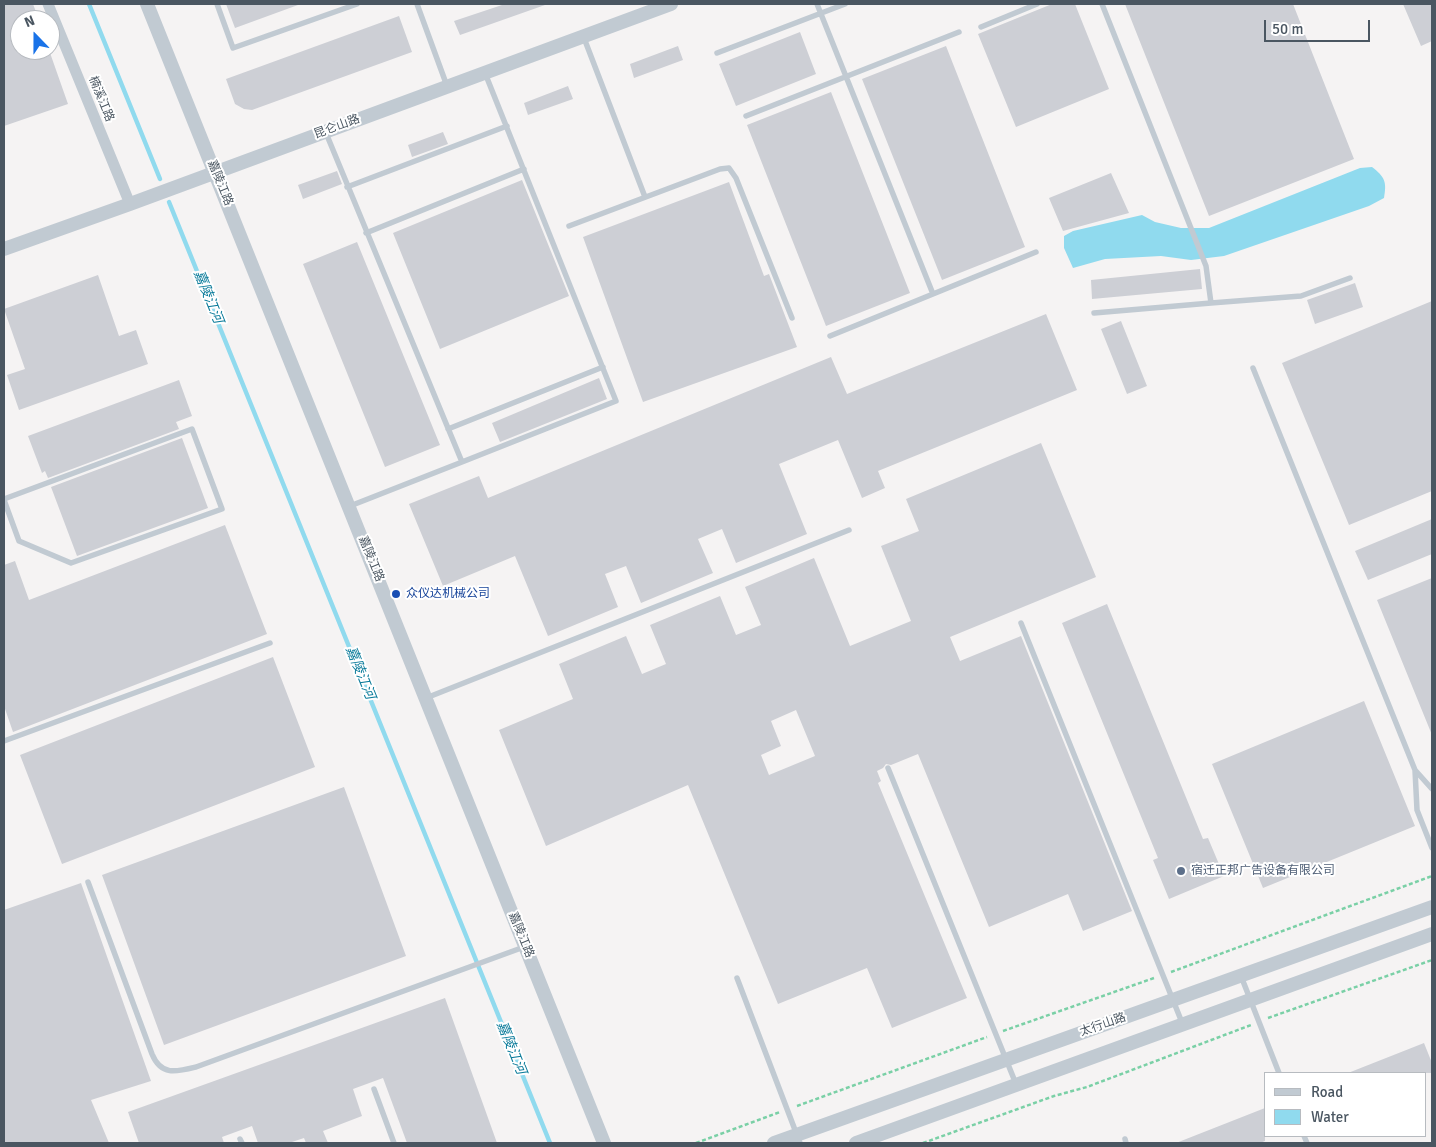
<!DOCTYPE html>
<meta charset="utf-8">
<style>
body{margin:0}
#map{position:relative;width:1436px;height:1147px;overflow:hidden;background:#f5f3f3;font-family:Signika,sans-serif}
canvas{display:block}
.frame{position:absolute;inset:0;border:5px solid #4a5661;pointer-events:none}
.legend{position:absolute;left:1264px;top:1072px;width:162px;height:65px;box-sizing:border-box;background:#fff;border:1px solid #b7bbc0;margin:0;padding:6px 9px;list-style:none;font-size:15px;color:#4a5661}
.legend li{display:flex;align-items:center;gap:10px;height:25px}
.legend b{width:25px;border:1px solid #b7bbc0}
.north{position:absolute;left:10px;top:10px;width:50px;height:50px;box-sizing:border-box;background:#fff;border:1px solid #b7bbc0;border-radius:50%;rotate:338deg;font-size:14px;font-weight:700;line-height:20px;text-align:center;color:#4a5661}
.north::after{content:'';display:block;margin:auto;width:18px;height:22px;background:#1a73e8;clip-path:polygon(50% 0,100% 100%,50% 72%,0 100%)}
.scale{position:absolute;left:1264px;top:20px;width:106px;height:22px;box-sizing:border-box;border:2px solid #4a5661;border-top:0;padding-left:6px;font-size:15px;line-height:18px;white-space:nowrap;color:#4a5661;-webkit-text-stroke:4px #fff;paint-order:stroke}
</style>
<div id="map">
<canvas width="1436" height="1147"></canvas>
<div class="frame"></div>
<ul class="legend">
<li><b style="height:6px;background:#c1cad2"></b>Road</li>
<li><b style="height:14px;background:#90daee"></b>Water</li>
</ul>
<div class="north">N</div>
<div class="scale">50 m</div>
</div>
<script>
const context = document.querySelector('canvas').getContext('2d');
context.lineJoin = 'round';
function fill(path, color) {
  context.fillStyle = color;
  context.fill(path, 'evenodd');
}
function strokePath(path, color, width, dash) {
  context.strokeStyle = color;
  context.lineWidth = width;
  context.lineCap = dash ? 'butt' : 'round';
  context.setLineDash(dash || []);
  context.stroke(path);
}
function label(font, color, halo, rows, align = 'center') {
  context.font = font + ' Signika,"Noto Sans SC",sans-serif';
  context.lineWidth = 4;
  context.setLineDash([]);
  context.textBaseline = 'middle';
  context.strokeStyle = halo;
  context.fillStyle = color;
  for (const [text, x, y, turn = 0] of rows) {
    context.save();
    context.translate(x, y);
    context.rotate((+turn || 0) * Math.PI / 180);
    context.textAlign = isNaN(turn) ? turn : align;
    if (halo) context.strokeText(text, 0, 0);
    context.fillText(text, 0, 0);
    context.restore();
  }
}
fill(new Path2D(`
 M1372,167C1385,177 1387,182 1384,198L1369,206L1224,256L1191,260L1161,256L1105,259L1073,268L1064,248V236L1073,231L1142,215L1155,222L1181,228H1209L1360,168Z`), '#90daee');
strokePath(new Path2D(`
 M89,4L160,179
 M169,202L550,1143`), '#90daee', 4.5);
fill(new Path2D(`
 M4,4H33L39,20H20V50H49L68,104L4,126Z
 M226,4H298V5L235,28Z
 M505,4H545V5L460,35L454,21Z
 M1052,4H1075L1109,89L1016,127L978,34Z
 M1125,4H1293L1354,159L1209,216Z
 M1403,4H1432V41L1421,46Z
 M399,16L412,52L252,110L244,109L235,104L226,79Z
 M800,32L816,74L736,106L719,64Z
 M678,46L683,60L634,78L630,64Z
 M946,46L1025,247L942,280L862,79Z
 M568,86L573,99L528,115L524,103Z
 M831,92L910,293L826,326L747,125Z
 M443,132L448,144L412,157L408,145Z
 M337,171L342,184L303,199L298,185Z
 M1111,173L1129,213L1063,231L1049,198Z
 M522,180L569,296L440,349L393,233Z
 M729,182L764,276L769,274L797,347L643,402L583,237Z
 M357,242L440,445L385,467L303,264Z
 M1200,269L1202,289L1092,299L1091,280Z
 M98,275L119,336L136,330L148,364L19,410L7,375L25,369L4,309Z
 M1355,283L1363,307L1315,324L1307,300Z
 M1432,301V491L1349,525L1282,363Z
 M1046,314L1077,390L878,471L885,488L862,498L838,440L779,464L807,534L736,563L722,529L698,539L713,573L641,603L626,566L605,574L618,607L548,636L515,556L443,586L409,504L479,476L488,498L831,357L847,394Z
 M1121,321L1147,386L1127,394L1101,329Z
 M599,378L607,399L500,442L492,423Z
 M179,380L192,416L176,422L179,429L48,478L45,471L42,473L28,436Z
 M182,438L208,508L77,556L51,487Z
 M1041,443L1096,577L950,637L960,661L1021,636L1132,911L1083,931L1068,894L989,927L918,754L891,765L886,764L883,768L877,771L881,781L878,783L967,998L892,1028L867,968L778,1004L688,785L546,846L499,730L573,699L559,664L626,636L642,674L666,664L650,625L720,596L736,635L761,625L745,587L814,558L850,646L911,621L881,546L919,531L906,499ZM796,710L815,756L769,775L761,755L781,746L771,721Z
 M1432,519V554L1368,580L1355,551Z
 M225,525L267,634L13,732L4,706V565L15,561L29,600Z
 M1432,578V735L1377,600Z
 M1107,604L1203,839L1208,838L1224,876L1169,899L1153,860L1158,858L1062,623Z
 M273,657L315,767L62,864L20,755Z
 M1364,701L1415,826L1263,888L1212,764Z
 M344,787L406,956L164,1045L102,875Z
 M81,883L151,1081L91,1100L109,1143H4V910Z
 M445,998L497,1143H407L383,1078L353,1089L362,1116L323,1131L328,1143H306L304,1138L289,1143H258L252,1126L222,1137L224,1143H139L128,1112Z
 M1424,1043L1432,1063V1073H1348Z
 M1265,1108V1141L1260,1143H1176Z`), '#cdcfd5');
strokePath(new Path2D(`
 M1171,972L1432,876
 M1268,1018L1432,960
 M1003,1031L1154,978
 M797,1106L987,1037
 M696,1143L780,1112
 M923,1143L1054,1096L1087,1087L1251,1025`), '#7ad0a6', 2.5, [4, 2.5]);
strokePath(new Path2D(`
 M217,4L233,48L357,4
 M417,4L447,86
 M817,4L933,294
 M981,27L1037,4
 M584,38L645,197
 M717,53L845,4
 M746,116L959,32
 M326,133L462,462L616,401L485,73
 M347,187L507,126
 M569,226L720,169L729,168L736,178L792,318
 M366,233L524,169
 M1211,303L1301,296L1350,278
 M1094,313L1211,303L1206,266L1102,4
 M830,336L1036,252
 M1253,368L1415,770
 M448,429L603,367
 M4,499L192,429L222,509L71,563L19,541L4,500
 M350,506L462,462
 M1021,623L1183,1025
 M426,698L849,530
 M4,741L270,643
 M888,768L1016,1084
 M1432,789L1415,770L1417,810L1432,848
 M88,882L152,1054C161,1076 176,1072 196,1067L524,947
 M1241,976L1279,1073
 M737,978L800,1143
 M374,1089L394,1143
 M1304,1136L1307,1143
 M240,1139L242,1143
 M1125,1139L1126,1143`), '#c1cad2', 5.5);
strokePath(new Path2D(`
 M48,4L130,204`), '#c1cad2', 11);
strokePath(new Path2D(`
 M147,4L604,1143
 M4,249L130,204L671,4
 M774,1143L1432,907
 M856,1143L1432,934`), '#c1cad2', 14);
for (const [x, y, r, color] of [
 [396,594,5,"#1a4fb4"],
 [1181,871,5,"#5c6f8a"]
]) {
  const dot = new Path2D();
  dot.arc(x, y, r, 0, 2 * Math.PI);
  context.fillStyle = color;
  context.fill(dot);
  strokePath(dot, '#fff', 2);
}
label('12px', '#4a5661', '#fff', [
 ["楠溪江路",101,99,68],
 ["昆仑山路",337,127,-20],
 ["嘉陵江路",220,183,68],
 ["嘉陵江路",371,559,68],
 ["嘉陵江路",521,935,68],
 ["太行山路",1103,1025,-19]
]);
label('12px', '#164399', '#fff', [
 ["众仪达机械公司",406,594]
], 'left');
label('12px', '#4e5e75', '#fff', [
 ["宿迁正邦广告设备有限公司",1191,871]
], 'left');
label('italic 14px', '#0c7c9b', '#fff', [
 ["嘉陵江河",208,297,68],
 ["嘉陵江河",360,673,68],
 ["嘉陵江河",511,1048,68]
]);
</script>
